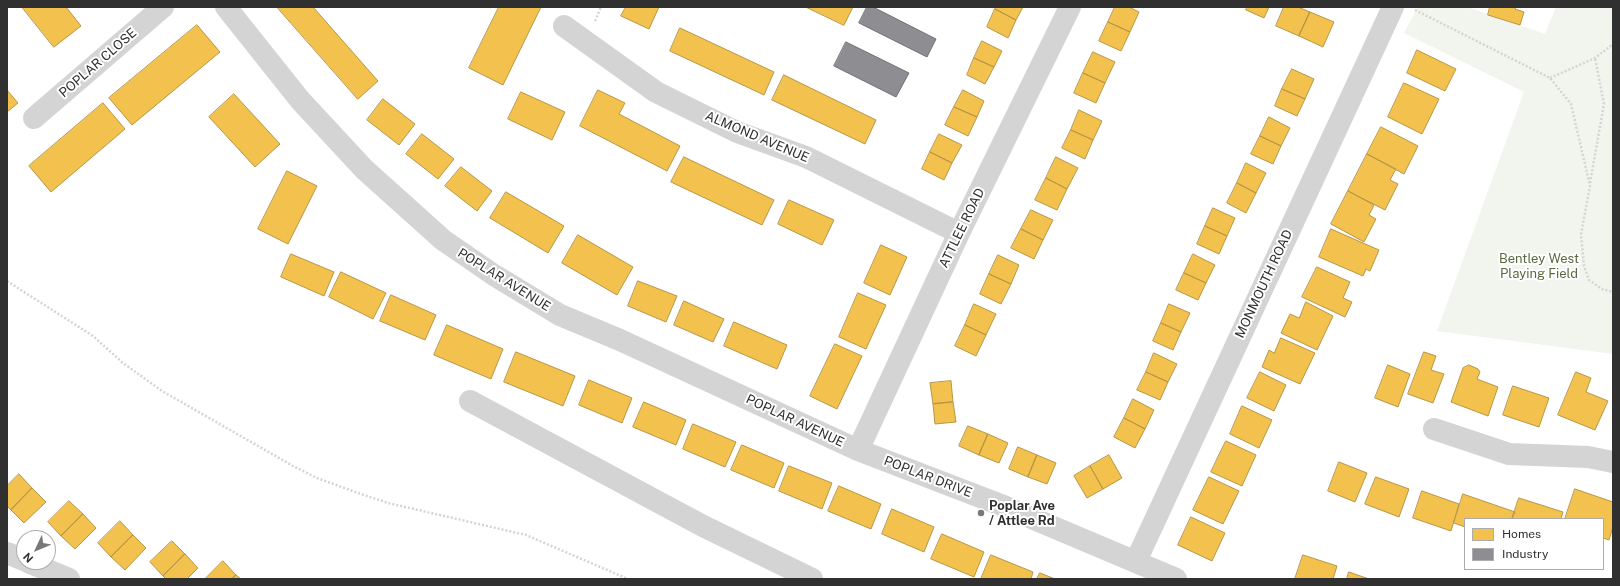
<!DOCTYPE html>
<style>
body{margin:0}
#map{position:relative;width:1620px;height:586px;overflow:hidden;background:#fff;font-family:"Public Sans",sans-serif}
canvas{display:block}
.frame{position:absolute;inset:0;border:8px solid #303030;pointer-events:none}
.legend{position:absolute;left:1464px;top:518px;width:140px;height:52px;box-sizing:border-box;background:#fff;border:1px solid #acacac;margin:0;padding:5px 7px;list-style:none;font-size:12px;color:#303030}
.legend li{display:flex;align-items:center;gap:8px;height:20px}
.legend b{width:20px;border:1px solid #acacac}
.north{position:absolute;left:16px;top:530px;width:40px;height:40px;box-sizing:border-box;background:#fff;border:1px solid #acacac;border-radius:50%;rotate:226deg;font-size:11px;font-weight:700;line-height:16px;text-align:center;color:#303030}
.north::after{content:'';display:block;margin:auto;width:14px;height:18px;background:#787878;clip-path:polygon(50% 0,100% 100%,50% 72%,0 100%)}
</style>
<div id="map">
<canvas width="1620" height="586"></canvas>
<div class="frame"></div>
<ul class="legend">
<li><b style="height:11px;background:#f2c14e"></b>Homes</li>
<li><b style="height:11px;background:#8d8d92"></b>Industry</li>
</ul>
<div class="north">N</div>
</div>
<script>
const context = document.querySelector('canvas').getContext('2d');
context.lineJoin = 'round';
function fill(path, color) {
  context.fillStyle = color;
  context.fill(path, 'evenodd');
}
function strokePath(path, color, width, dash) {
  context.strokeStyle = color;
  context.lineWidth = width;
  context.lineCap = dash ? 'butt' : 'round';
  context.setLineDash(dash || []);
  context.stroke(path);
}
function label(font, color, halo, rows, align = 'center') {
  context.font = font + ' "Public Sans",sans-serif';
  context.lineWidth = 4;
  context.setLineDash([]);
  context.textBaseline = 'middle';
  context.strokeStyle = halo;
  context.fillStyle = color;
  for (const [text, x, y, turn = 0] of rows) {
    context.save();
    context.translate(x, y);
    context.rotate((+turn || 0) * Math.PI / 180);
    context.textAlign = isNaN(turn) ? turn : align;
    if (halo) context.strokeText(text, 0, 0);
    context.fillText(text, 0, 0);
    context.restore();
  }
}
fill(new Path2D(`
 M1418,7H1467L1545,34L1556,7H1613V354L1437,331L1524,92L1404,33Z`), '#f2f5ed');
const homes = new Path2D(`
 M22,7H66L81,26L54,47Z
 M277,7H313L378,81L358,99Z
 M499,7H541L503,85L469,68Z
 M626,7H659L649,29L621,16Z
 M806,7H853L844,25Z
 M997,7H1023L1016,20L995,9Z
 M1115,7H1129L1139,12L1130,32L1108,22Z
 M1247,7H1269L1264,18L1246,10Z
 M1284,7H1298L1310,12L1299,36L1276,26Z
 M1490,7H1516L1515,9L1524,12L1520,25L1488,15Z
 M995,9L1016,20L1008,38L987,27Z
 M1310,12L1334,22L1323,47L1299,36Z
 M1108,22L1130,32L1121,51L1099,41Z
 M197,25L220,52L132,125L109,98Z
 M680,28L774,72L764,95L670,51Z
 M982,41L1002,51L994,67L974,58Z
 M1417,50L1456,69L1445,91L1407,73Z
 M1093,52L1115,62L1105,83L1083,73Z
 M974,58L994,67L985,84L967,75Z
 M1292,69L1314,79L1305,99L1282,89Z
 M1083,73L1105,83L1096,103L1074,93Z
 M784,75L876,120L865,144L772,100Z
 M1404,83L1439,99L1422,134L1388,117Z
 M1282,89L1305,99L1297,116L1275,106Z
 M7,90L18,103L7,112Z
 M598,90L625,103L619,114L680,146L667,171L580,126Z
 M963,90L984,101L977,117L954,107Z
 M521,92L565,112L552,140L508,119Z
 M234,94L280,144L255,167L209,117Z
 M383,99L415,124L399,145L367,120Z
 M103,103L125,129L51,192L29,166Z
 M954,107L977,117L968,136L945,125Z
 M1079,110L1102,121L1093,140L1071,130Z
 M1269,117L1290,128L1281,146L1260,136Z
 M1381,127L1418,146L1404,174L1367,154Z
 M1071,130L1093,140L1085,159L1062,148Z
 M422,134L454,159L438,179L406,154Z
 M939,134L962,145L952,163L930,152Z
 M1260,136L1281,146L1273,164L1251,154Z
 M930,152L952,163L944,180L922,169Z
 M1367,154L1396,169L1390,180L1398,184L1385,210L1348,191Z
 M684,157L774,200L762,225L671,182Z
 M1056,157L1078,168L1067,189L1046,178Z
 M1246,163L1266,173L1256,193L1237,183Z
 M461,167L492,191L477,211L445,186Z
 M287,171L317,186L288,244L258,229Z
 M1046,178L1067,189L1057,210L1035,200Z
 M1237,183L1256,193L1246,213L1227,203Z
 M1348,191L1374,205L1369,215L1376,219L1364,242L1331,224Z
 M506,192L564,226L548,253L490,218Z
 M789,200L834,220L822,245L778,224Z
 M1213,208L1235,218L1227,236L1205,226Z
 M1031,210L1053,220L1043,240L1021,229Z
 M1205,226L1227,236L1219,254L1197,244Z
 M1021,229L1043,240L1034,259L1011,248Z
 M1331,229L1379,250L1370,271L1366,269L1363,276L1319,257Z
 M578,235L633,267L617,295L562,263Z
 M881,245L907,257L890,295L864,283Z
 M291,254L334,272L324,296L281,277Z
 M1193,254L1215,265L1206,283L1184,273Z
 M998,255L1019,265L1011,284L989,274Z
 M1317,267L1350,282L1343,298L1352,302L1345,317L1302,297Z
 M341,272L386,293L373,319L329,297Z
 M1184,273L1206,283L1198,300L1176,290Z
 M989,274L1011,284L1001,304L980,294Z
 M638,281L677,296L666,322L628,306Z
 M858,293L886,305L866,349L839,337Z
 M391,295L436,315L425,340L380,321Z
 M684,301L724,319L713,342L674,325Z
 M1306,302L1333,316L1317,350L1281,333L1290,314L1299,318Z
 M974,304L996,314L986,335L965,325Z
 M1169,304L1190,313L1181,332L1161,323Z
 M734,322L787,345L777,369L724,346Z
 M1161,323L1181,332L1173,350L1153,341Z
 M447,325L503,349L491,379L434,355Z
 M965,325L986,335L976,356L955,346Z
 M1281,338L1315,353L1300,384L1262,367L1269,350L1274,353Z
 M835,344L862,356L837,409L810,396Z
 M516,352L575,376L563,406L504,382Z
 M1424,352L1436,356L1431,370L1444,374L1433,403L1408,394Z
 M1154,353L1177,364L1168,382L1146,372Z
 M1388,365L1410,374L1398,407L1375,398Z
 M1469,365L1478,369L1480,372L1477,379L1498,387L1488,416L1451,402L1463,368Z
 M1146,372L1168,382L1160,400L1137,390Z
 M1260,372L1286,385L1274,411L1247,398Z
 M1576,372L1591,378L1586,392L1608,401L1595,430L1558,415Z
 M589,380L632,398L622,423L579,405Z
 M951,381L953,402L933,404L930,383Z
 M1513,386L1549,398L1539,427L1503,415Z
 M1133,399L1154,410L1145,429L1124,418Z
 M644,402L686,420L676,445L633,427Z
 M953,402L956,422L935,424L933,404Z
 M1242,406L1272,420L1259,448L1230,434Z
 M1124,418L1145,429L1135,448L1114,437Z
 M693,424L736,442L725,467L683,449Z
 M968,426L988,434L979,455L959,446Z
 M988,434L1008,443L999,463L979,455Z
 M1226,441L1256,455L1242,486L1211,472Z
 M742,445L784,463L774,488L731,470Z
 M1018,447L1037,455L1028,477L1009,469Z
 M1037,455L1056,463L1047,484L1028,477Z
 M1109,455L1122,478L1103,489L1090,466Z
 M1339,462L1367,473L1355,502L1328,491Z
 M789,466L832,483L822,509L779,491Z
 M1090,466L1103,489L1087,498L1074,476Z
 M19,474L32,488L11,510L7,506V486Z
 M1209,477L1239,491L1223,524L1193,510Z
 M1376,477L1409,489L1399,517L1365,504Z
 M839,486L881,504L871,529L828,511Z
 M32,488L46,502L24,523L11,510Z
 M1575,489L1613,502V527L1609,540L1603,538V519H1565Z
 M1422,491L1459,504L1451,531L1413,518Z
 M1463,494L1515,512L1512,519H1465V527L1454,523Z
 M1519,498L1563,512L1561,519H1512Z
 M69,501L83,514L61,536L48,522Z
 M892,509L934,527L924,552L882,534Z
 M83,514L96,528L75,549L61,536Z
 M1191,517L1225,533L1212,561L1178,545Z
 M120,521L133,535L111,557L98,543Z
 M942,534L984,552L974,577L931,559Z
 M133,535L146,548L125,570L111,557Z
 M172,541L185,554L163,576L150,562Z
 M185,554L198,568L187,579H166L163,576Z
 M991,555L1033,572L1031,579H981Z
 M1303,555L1337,566L1333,579H1295Z
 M223,561L236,575L232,579H205Z
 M1349,572L1369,579H1347Z
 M1040,573L1055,579H1037Z
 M236,575L241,579H232Z`);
fill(homes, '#f2c14e');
strokePath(homes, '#b89645', 1);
const industry = new Path2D(`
 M867,7H873L936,39L927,57L859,23Z
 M846,42L909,73L896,97L834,66Z`);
fill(industry, '#8d8d92');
strokePath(industry, '#717175', 1);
strokePath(new Path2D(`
 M1415,10L1550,78L1571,104L1590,186L1581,234L1584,266L1589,280L1602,289L1613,292
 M595,21L601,7
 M1550,78L1595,58L1613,44
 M1590,183L1604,104L1595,58
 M7,281L93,336L123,363L162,391L293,466L317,478L358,493L388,503L526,535L628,579`), '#d4d4d4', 2.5, [2, 2]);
strokePath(new Path2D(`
 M226,7L300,100L364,169L443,240L494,275L560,315L620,340L858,450L1001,505L1176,579
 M564,26L656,92L737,132L806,157L959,233
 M34,118L163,7
 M470,401L703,526L812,579
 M1434,429L1509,454L1588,457L1613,462
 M858,450L959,233L1070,7
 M7,553L24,560
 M1136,561L1393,7
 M28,562L69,579`), '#d4d4d4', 22);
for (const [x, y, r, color] of [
 [981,513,4,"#787878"]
]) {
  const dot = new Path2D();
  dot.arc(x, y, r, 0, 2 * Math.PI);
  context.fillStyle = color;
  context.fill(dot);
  strokePath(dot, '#fff', 1.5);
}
label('13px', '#303030', '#fff', [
 ["POPLAR CLOSE",98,63,-41],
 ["ALMOND AVENUE",757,137,23],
 ["ATTLEE ROAD",962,228,-64],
 ["POPLAR AVENUE",504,280,32],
 ["MONMOUTH ROAD",1264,284,-65],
 ["POPLAR AVENUE",795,421,25],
 ["POPLAR DRIVE",928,477,21]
]);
label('13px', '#586a3f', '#fff', [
 ["Bentley West",1539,259],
 ["Playing Field",1539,274]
]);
label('bold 13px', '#303030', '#fff', [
 ["Poplar Ave",989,506],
 ["/ Attlee Rd",989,521]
], 'left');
</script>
